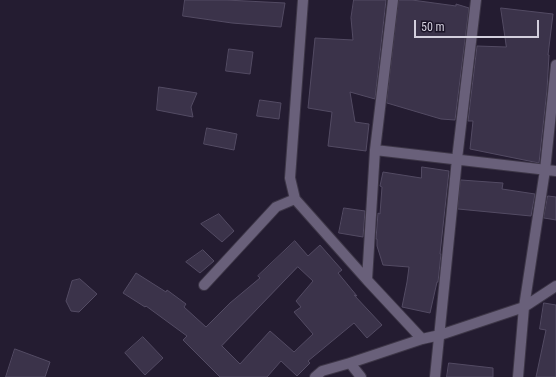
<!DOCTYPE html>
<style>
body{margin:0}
#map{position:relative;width:556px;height:377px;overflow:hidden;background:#241c31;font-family:"Roboto Condensed",sans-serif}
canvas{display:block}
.scale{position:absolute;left:414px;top:20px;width:125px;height:18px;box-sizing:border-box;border:2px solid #d3cfdd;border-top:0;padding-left:5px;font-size:12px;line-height:14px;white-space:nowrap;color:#d3cfdd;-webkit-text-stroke:3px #1a1327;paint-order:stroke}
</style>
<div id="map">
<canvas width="556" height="377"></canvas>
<div class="scale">50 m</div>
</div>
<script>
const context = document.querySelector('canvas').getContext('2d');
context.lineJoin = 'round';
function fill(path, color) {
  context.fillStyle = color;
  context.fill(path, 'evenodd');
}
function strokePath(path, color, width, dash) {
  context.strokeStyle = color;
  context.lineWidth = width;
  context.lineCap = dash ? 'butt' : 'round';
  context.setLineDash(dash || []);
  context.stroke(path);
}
const building = new Path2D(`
 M185,0H226L285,3L281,27L232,23L183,16Z
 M354,0H386L375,99L350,92L355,122L369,124L366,151L328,146L332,112L308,108L315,38L353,40L351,18Z
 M399,0H412L456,6V4L469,8L455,120L441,119L387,103Z
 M501,8L553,14L548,55H549L547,90L539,163L470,149L473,121H468L477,46L506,47Z
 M229,49L253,52L250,74L226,71Z
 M159,87L197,93L191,107L193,117L157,110Z
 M260,100L281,103L279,119L257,116Z
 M207,128L237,134L234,150L204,144Z
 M422,167L449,171L440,254H441L438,282H437L430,313L402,307L407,282L409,267L383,265L377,246V239H376L378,213L380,214L382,187L380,186L383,172L421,178Z
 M461,180L503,183L502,189L535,194L531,216L458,209Z
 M548,196L556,197V220L544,218Z
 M344,208L365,211L363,237L339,233Z
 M219,214L234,231L222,242L201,224Z
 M295,241L308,256L320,245L342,270L338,273L357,296L354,295L382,325L367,338L354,323L308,361L310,363L297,376L281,361L267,377H220L183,340L187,336L146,306L145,307L123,293L136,273L166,292L167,290L186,304L184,307L206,327L230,303L260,278L258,276ZM298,267L313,281L296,301L301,307L294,312L313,334L294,352L270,331L240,364L222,346Z
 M203,250L214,261L200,273L186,262Z
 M80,279L97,294L79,312L71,311L66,301L72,281Z
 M544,303L556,305V377H536L546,330L540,329Z
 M143,337L163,358L145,375L125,353Z
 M15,349L50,362L45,377H6Z
 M449,363L493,368V377H447Z`);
fill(building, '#3b334a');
strokePath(building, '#534b63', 1);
const minor = new Path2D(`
 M303,0L290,178L295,199L367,280L422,339
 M375,150L556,171
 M367,280L375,150L393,0
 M204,285L276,207L295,199
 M350,363L361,377
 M315,377L322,371L350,363L422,339L440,335L524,307L556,286
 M435,377L457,159L476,0
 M518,377L524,307L545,170L556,65`);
strokePath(minor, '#3d3647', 12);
strokePath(minor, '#69607a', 10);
</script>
